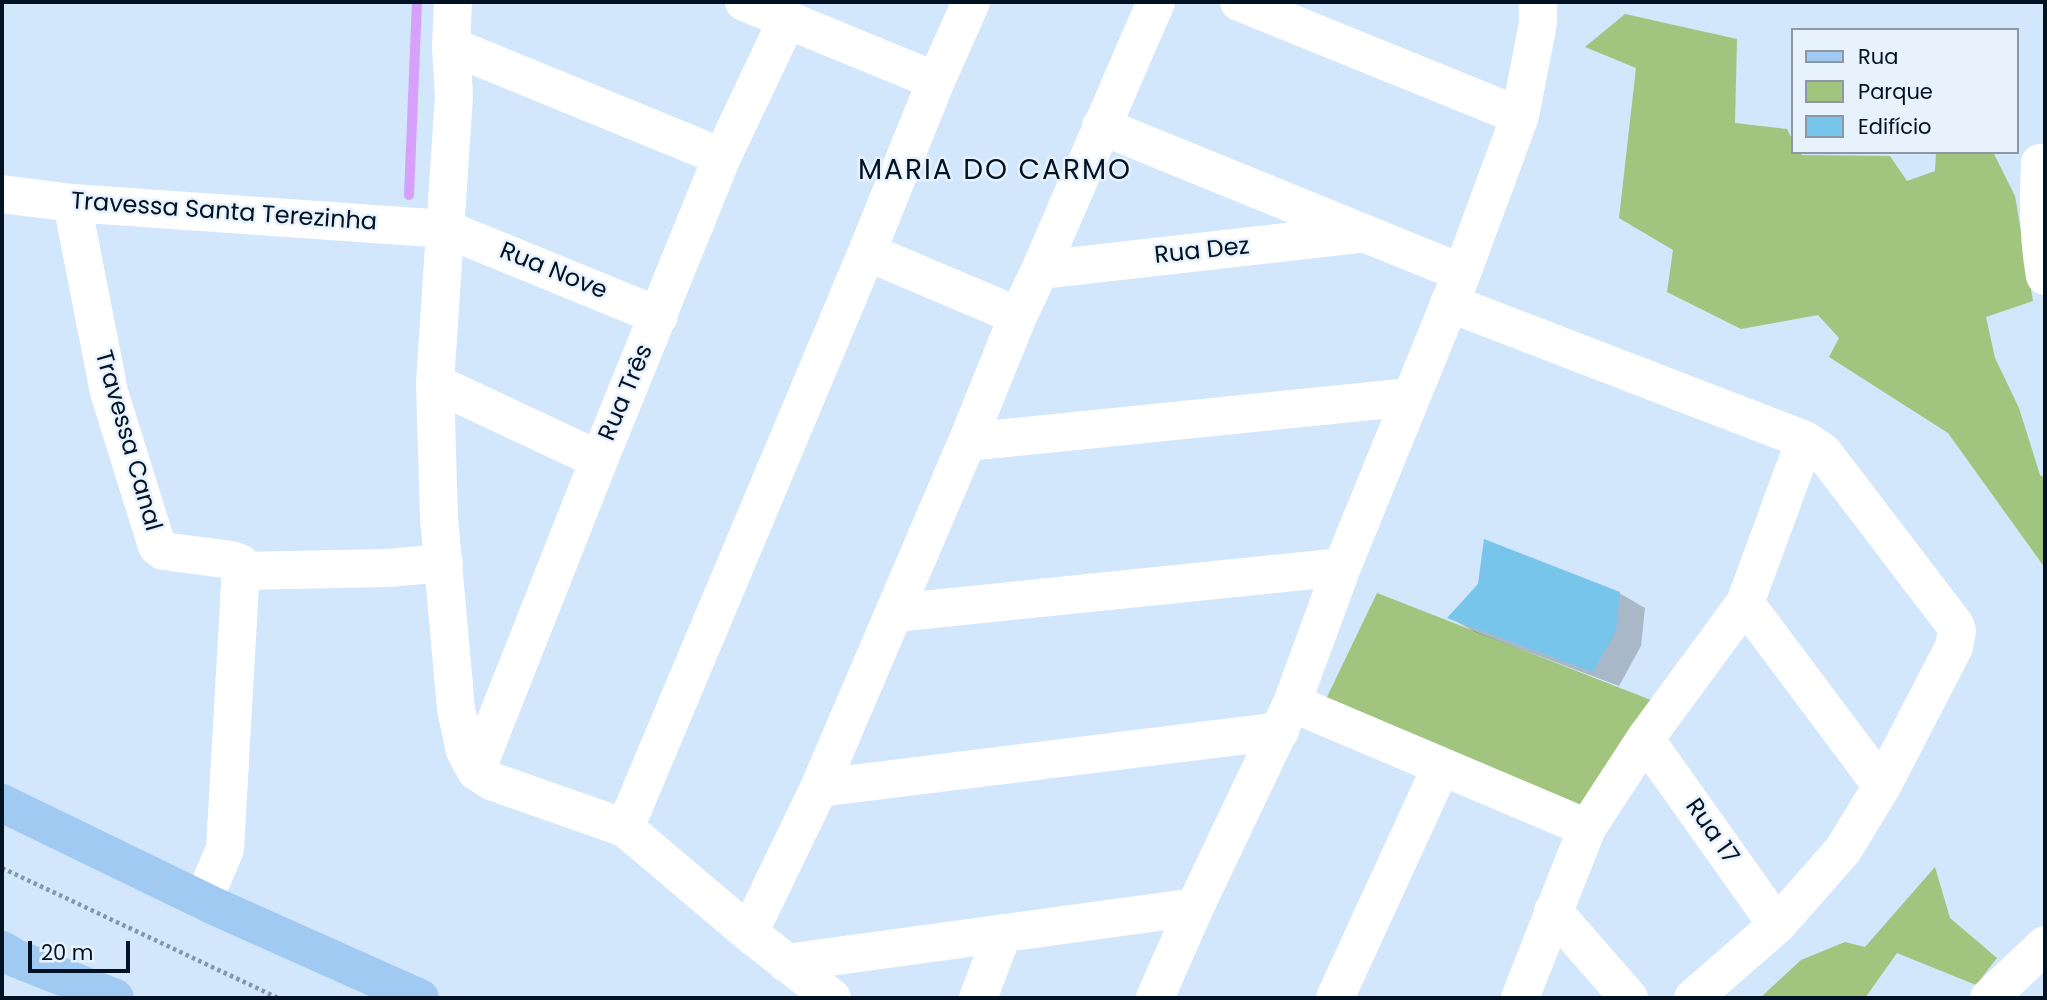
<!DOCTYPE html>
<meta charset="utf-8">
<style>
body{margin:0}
#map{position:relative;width:2047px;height:1000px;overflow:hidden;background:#d2e6fc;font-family:Poppins,sans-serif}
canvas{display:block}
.frame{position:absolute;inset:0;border:4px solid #011224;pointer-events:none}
.legend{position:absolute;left:1791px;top:28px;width:228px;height:126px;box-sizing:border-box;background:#e8f2fd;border:2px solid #8c98a6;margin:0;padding:9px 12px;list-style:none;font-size:21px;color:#011224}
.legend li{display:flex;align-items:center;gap:14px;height:35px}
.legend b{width:35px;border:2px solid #8c98a6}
.scale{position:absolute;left:28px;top:941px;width:102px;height:32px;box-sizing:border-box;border:4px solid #011224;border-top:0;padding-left:9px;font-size:21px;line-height:24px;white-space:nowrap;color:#011224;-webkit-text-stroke:5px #e8f2fd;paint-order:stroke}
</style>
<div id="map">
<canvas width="2047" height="1000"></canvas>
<div class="frame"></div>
<ul class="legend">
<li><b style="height:9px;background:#a1caf3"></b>Rua</li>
<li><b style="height:19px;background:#a1c47f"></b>Parque</li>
<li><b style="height:19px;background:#77c5ea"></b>Edifício</li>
</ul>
<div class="scale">20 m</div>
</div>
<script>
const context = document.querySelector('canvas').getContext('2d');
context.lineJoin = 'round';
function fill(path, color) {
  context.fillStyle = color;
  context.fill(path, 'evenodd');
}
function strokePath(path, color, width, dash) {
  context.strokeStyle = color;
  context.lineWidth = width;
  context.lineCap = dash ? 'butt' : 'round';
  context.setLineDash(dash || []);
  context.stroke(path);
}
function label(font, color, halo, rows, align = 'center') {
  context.font = font + ' Poppins,sans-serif';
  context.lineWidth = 5;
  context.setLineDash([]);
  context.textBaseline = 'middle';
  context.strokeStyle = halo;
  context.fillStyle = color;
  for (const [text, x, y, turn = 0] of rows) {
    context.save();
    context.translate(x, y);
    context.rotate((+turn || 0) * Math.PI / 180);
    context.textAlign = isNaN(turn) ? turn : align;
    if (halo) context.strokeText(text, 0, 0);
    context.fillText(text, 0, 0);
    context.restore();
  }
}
fill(new Path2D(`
 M1625,14L1737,39L1735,123L1787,129L1793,141V152H1800L1802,155L1890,156L1907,181L1935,171L1936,152H1993L2015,196L2033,301L1986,317L1995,358L2019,408L2040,475L2045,478V568L1948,433L1829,357L1839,338L1818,315L1741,329L1667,292L1673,250L1619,218L1636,68L1585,47Z
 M1377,593L1656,702L1582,809L1326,699Z
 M1935,867L1950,918L1997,958L1976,985L1897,953L1865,998H1760L1801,960L1845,942L1865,947Z`), '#a1c47f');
fill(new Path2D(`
 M1619,593L1645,608L1641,646L1619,686L1475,632L1450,618Z`), '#0003');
strokePath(new Path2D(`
 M409,195L417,2`), '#d6a1fb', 10);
fill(new Path2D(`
 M1484,539L1620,592L1616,631L1593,672L1447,618L1478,584Z`), '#77c5ea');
strokePath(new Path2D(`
 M2,868L278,998`), '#8396ab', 4.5, [3.5, 3.5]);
strokePath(new Path2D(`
 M453,2L451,46L454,96L435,383L439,518L456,709L465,751L476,771L491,781L625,828L749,933L832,998
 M744,2L936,81
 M1239,2L1520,116
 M451,46L722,157
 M1101,126L1462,273
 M2040,163C2038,202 2038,238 2045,276
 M2,194L72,203L446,229L659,316
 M72,203L109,392L157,546L163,551L232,560L240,563L241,567L225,849L203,901
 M867,252L1018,316
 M1040,270L1358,234
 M1449,303L1805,440L1823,452L1955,625L1957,631L1954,647L1882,786L1843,850L1777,925L1693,998
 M435,383L599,460
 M967,442L1410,397
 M241,571L388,568L444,563
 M1745,603L1882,786
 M894,613L1342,567
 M1292,703L1587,828
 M1645,739L1777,925
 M476,771L599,460L722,157L787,20
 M819,788L1280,731
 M625,828L867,252L936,81L971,2
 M1553,911L1629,998
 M749,933L819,788L967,442L1018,316L1040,270L1156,2
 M786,963L1195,907
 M978,998L1003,933
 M1155,998L1195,907L1292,703L1342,567L1462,273L1520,116L1538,23V2
 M1335,998L1441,767
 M1520,998L1587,828L1645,739L1745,603L1805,440
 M1989,998L2045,945`), '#fff', 38);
strokePath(new Path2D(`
 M2,803L214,906L420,998
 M2,950L15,958L115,998`), '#a1caf3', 38);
label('24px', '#011224', '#e8f2fd', [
 ["Travessa Santa Terezinha",224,213,4],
 ["Rua Dez",1202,252,-6],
 ["Rua Nove",553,272,22],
 ["Rua Três",627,393,-67],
 ["Travessa Canal",127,441,74],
 ["Rua 17",1711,832,55]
]);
context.letterSpacing = '2px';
label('28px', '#011224', '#e8f2fd', [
 ["MARIA DO CARMO",995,172]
]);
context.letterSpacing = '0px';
</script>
